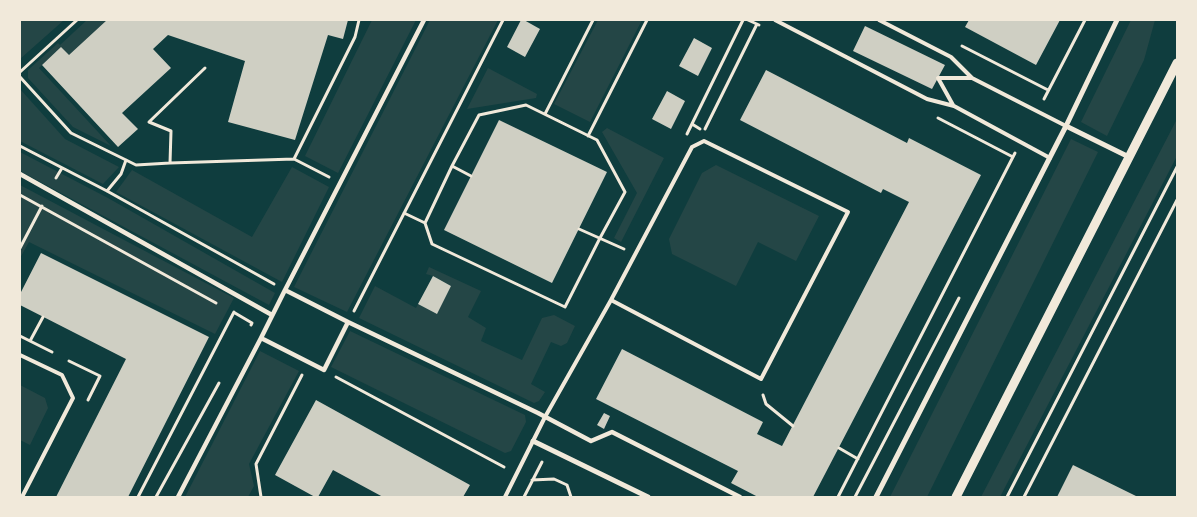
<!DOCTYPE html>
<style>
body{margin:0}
#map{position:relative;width:1197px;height:517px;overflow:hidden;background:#0f3d3e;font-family:"Sofia Sans Condensed",sans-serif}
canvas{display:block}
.frame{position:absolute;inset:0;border:21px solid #f1e9da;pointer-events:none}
</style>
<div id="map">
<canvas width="1197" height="517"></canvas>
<div class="frame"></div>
</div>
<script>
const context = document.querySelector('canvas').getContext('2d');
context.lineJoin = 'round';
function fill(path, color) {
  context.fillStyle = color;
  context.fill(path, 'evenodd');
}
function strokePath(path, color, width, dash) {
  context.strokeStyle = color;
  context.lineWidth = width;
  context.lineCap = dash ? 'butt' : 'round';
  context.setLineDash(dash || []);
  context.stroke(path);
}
fill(new Path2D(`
 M20,20H64L20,59Z
 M87,20H111L68,60L56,52L39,68L111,146L73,127L28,78V70L58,43L60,45Z
 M372,20H416L338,173L305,156Z
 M430,20H498L347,312L294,287Z
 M598,20H642L590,122L554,104Z
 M1131,20H1155L1144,60L1107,136L1081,122Z
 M488,68L537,94L536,98L467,109Z
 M20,89L65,139L119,167L103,184L20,141Z
 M1177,119V156L1000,497H981Z
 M607,128L664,158L621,242L614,238L637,193L602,132Z
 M1071,139L1098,152L927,497H890Z
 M20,152L108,198L275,293L269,305L20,171Z
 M716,165L819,216L796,261L758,242L736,286L672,254L669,239L702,173Z
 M292,167L329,187L282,282L116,192L132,170L252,237Z
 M20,185L234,298L215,334L29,242L20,258Z
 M429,267L481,291L468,317L486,328L481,341L522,360L542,318L554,315L575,326L567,343L561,346L551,342L531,384L545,392L539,401L534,403L359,318L375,286L416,308L418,304L437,313L451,286L433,276L426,274Z
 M350,331L525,415L526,422L511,451L505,453L331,367Z
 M260,351L299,371L249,464L254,486L248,497H185Z
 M20,385L45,398L48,408L30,445L20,440Z`), '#244646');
fill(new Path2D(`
 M107,20H348L343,39L328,35L295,140L228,122L245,61L168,35L153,49L171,68L122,113L138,129L118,147L42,65L61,47L69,55Z
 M521,20H524L540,29L525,57L507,47Z
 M969,20H1060L1036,65L965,27Z
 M865,26L945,65L932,89L853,51Z
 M694,38L712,48L698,76L679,66Z
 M766,70L907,143L909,138L981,175L813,497H758L731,483L738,471L596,399L622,349L763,422L757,434L782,446L909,202L883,189L881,193L740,120Z
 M667,91L685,101L671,129L652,119Z
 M499,120L607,172L552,283L444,230Z
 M41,253L209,337L128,497H56L126,359L20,305V294Z
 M433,276L451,286L437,314L418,304Z
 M316,400L470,485L463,497H383L333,470L318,497H315L275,475Z
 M604,413L610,416L604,429L597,425Z
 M1073,465L1138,497H1057Z`), '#cfcfc3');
strokePath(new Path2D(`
 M748,20L759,25
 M962,46L1048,90
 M20,72L77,20
 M20,77L71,133L126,160
 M1044,99L1085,20
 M526,105L597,140L625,192L600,238L565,307L432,244L425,223L452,166L479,115Z
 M545,114L593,20
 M938,118L1013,157
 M692,124L700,129
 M705,129L757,24
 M687,134L743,20
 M588,136L647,20
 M20,146L107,191L274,284
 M294,159L329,177
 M170,163L294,159L355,37L359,20
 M452,166L471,176
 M56,178L62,168
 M107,191L121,174L126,160L136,165L170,163L171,131L149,122L205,68
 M20,195L216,303
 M404,213L425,223
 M579,229L624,249
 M20,248L42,206
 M354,311L503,20
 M235,313L252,323L251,325
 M20,336L52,352
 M30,341L43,317
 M69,361L100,376L88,400
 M336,377L504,467
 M763,395L766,404L793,426
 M839,448L858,459
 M532,480L554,479L567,485L571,497
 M138,497L234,312
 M156,497L219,383
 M261,497L256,464L302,375
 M524,497L542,462
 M838,497L1015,153
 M855,497L959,298
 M1007,497L1177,167
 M1024,497L1177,200`), '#f1e9da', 3);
strokePath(new Path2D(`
 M775,20L927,99L954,106L1050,158
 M879,20L951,57L972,78L1066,126
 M953,105L938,78H972
 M704,141L848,212L761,379L611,300L692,147Z
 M20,355L62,375L73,398L22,497
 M505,497L545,417L611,300`), '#f1e9da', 4);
strokePath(new Path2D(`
 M20,174L272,315
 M285,290L424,20
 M285,290L348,322L324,370L261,338Z
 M348,322L538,413L591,441L612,432L740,497
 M178,497L261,338`), '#f1e9da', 4.5);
strokePath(new Path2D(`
 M1066,126L1129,157
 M533,441L648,497
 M876,497L1066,126L1117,20`), '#f1e9da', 5);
strokePath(new Path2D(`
 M956,497L1177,63`), '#f1e9da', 9);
</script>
